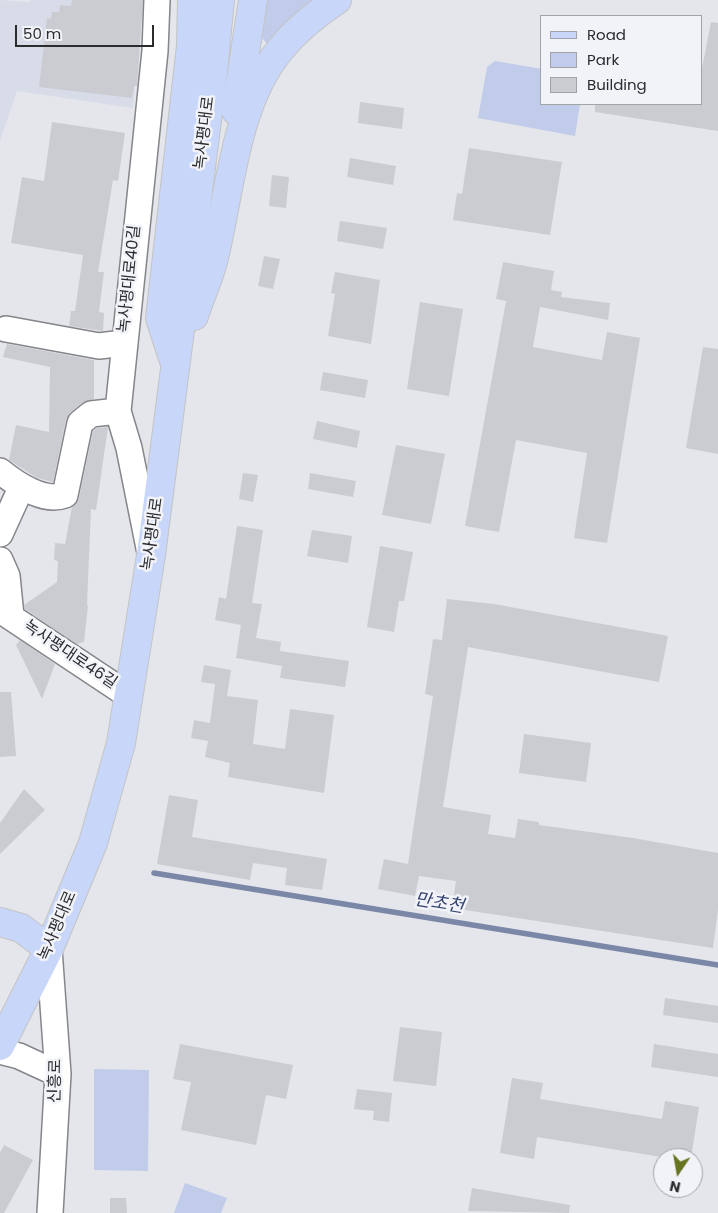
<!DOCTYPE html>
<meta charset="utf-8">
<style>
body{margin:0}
#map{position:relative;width:718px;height:1213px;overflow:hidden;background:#e4e6eb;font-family:Poppins,sans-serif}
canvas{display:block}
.legend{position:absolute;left:540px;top:15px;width:162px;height:90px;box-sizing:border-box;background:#f1f3f8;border:1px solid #a2a3a7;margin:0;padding:6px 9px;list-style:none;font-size:15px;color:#2b2c2e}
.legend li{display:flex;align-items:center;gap:10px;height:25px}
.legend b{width:25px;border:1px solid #a2a3a7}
.north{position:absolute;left:653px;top:1148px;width:50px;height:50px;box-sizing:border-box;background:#f1f3f8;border:1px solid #a2a3a7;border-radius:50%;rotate:192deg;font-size:14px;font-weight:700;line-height:20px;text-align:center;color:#2b2c2e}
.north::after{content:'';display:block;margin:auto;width:18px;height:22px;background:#67741f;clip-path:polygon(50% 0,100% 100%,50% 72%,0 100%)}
.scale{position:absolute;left:15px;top:25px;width:139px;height:22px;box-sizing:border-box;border:2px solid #2b2c2e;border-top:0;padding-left:6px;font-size:15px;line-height:18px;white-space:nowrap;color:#2b2c2e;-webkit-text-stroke:4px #f1f3f8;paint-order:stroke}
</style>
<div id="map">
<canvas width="718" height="1213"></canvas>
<ul class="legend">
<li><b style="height:6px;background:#c8d6fa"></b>Road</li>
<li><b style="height:14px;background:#c0cce9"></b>Park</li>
<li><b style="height:14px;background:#caccd1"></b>Building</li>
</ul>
<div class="north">N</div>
<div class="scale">50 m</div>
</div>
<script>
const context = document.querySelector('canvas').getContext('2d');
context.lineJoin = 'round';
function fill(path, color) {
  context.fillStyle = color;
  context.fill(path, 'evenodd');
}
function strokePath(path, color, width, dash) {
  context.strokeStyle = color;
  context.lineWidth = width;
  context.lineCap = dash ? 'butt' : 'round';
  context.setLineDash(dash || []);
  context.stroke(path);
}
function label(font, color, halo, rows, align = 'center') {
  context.font = font + ' Poppins,"Noto Sans KR",sans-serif';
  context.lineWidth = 5;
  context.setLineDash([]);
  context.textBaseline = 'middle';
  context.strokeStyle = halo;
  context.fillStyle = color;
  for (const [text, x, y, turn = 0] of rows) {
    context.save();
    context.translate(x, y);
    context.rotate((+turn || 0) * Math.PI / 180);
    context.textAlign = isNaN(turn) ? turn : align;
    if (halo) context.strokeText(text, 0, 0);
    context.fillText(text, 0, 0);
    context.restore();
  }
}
fill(new Path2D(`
 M0,0L29,2L31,0H144L133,108L17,91L0,141Z`), '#d7dce8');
fill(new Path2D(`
 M263,0H324L267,44L262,38Z
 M495,61L542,69V104H580L575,136L478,118L487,67Z
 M94,1069L149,1070L148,1171L94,1170Z
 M185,1183L227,1198L221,1213H174Z`), '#c0cce9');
strokePath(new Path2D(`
 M154,873L718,965`), '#7b87a6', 5.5);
fill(new Path2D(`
 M72,0H143L137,86H134L132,98L39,87L47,18L51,19L52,12H59L60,5L71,6Z
 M711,22L718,23V131L595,112V104H702V68Z
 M360,102L404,108L402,129L358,123Z
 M52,122L125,133L118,181L113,180L98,272H104L99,312L104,313L103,331L69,326L71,311H75L83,255L11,243L22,177L44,181Z
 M469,148L562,162L550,235L453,220L457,193L462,194Z
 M350,158L396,166L393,185L347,177Z
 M272,175L289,177L286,208L269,206Z
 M340,221L387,228L383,249L337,241Z
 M264,256L280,259L273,289L258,286Z
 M503,262L554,271L551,290L562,292L561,297L610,303L608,320L540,307L533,347L602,360L607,332L640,338L607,543L574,538L587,453L516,440L499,532L465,526L506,301L496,299Z
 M335,272L380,280L371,344L328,336L335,294L331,293Z
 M420,302L463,309L449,396L407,389Z
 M7,344L94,360V399L82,403L71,412L66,419L53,482L37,478L9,460L16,425L49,432L50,367L3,357Z
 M703,347L718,349V454L686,448Z
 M323,372L368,380L365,398L320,390Z
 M317,421L360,431L357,448L313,439Z
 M108,427L96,510L91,509L87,605H88L84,642L77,644L25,609L24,605L57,582L58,561L54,560L55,543L65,544L72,507L79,498L93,431L97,428Z
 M396,445L445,454L431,524L382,515Z
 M243,473L258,475L253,502L239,499Z
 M310,473L356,481L353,497L308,489Z
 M237,526L263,530L252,603L262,604L256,638L281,642L280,651L349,661L345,687L280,678L282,666L236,658L241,625L215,620L219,597L226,599Z
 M312,530L352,536L348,563L307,556Z
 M380,546L413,552L404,601H399L394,632L367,627Z
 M447,599L494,604L668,636L659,682L468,647L443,807L491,815L488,834L515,838L518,819L539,822V825L633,838L718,853V910L713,948L452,908L456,881L419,876L415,896L378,889L384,859L408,864L433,696L425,694L433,639L442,640Z
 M20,640L55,664L42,699L16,645Z
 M204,665L231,670L227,696L258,700L253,744L285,749L290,709L334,715L324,793L228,777L230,763L205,757L208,741L191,738L194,720L210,723L215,684L201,682Z
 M0,692H11L16,756L0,757Z
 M524,734L591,743L586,782L519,773Z
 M24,789L45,810L0,854V823Z
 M169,795L198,800L192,837L327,859L322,890L285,885L287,868L253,863L250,880L157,864Z
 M665,998L718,1006V1023L663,1015Z
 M400,1027L442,1032L436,1086L393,1081Z
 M180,1044L293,1065L286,1099L266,1095L256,1145L181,1130L191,1082L173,1079Z
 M654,1044L718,1054V1077L651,1067Z
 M512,1078L543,1083L540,1099L662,1119L665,1101L699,1107L691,1158H668L537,1137L534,1159L500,1153Z
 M357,1089L392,1093L389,1122L373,1120L374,1111L354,1109Z
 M4,1145L33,1160L4,1213H0V1153Z
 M472,1188L570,1205L569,1213L468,1211Z
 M110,1198H126L127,1213H110Z`), '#caccd1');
const minor = new Path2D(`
 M6,329L99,346L124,343
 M0,471C16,484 44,503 65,495L80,423L91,414L118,411
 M0,534L21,488
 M149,548L129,448L118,411L155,51L157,0
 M0,560L7,576L11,616
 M0,610L128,695
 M49,949L58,1074L50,1213
 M0,1051L19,1056L58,1074`);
const major = new Path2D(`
 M236,111L253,0
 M194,316C200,297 209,278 214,258C229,196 235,112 273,59C290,35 313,16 337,0
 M173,358L160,318L191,46L192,0
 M0,922L21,928L49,949
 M0,1046L49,949L93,843L121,743L151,555L212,82L220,0`);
strokePath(minor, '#84868a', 28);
strokePath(major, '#c4c4c4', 30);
strokePath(minor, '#fff', 25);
strokePath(major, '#c8d6fa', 28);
label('16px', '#2b2c2e', '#f1f3f8', [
 ["녹사평대로",205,133,-83],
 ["녹사평대로40길",130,279,-84],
 ["녹사평대로",153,534,-82],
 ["녹사평대로46길",70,655,34],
 ["녹사평대로",58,926,-67],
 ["신흥로",56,1081,-89]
]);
label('italic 18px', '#354470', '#f1f3f8', [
 ["만초천",439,904,9]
]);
</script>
